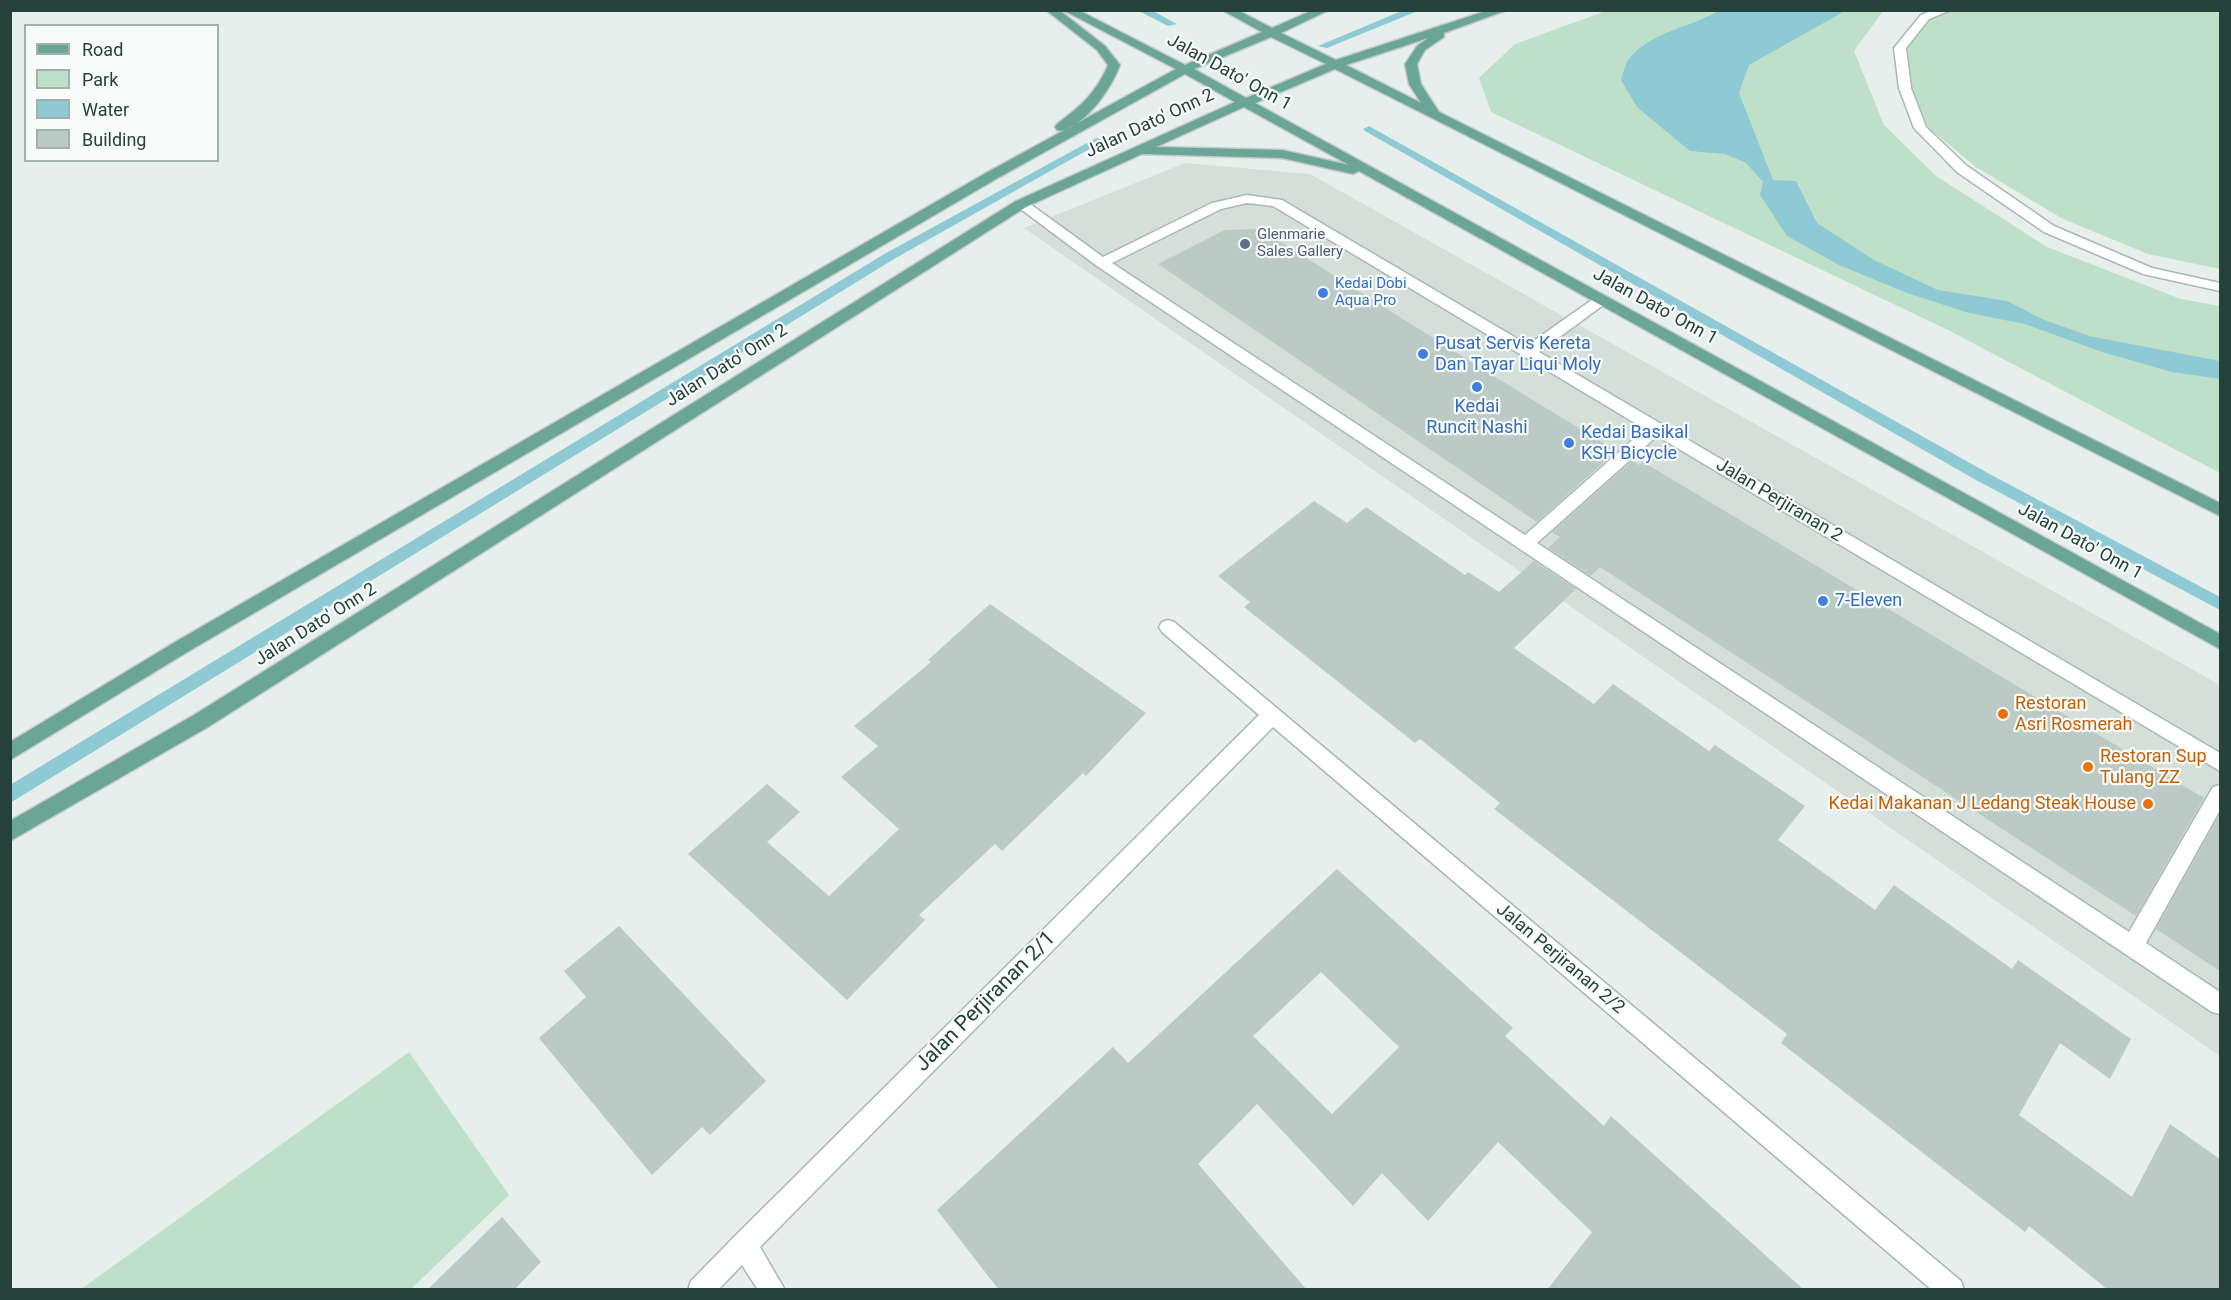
<!DOCTYPE html>
<style>
body{margin:0}
#map{position:relative;width:2231px;height:1300px;overflow:hidden;background:#e6efeb;font-family:Roboto,sans-serif}
canvas{display:block}
.frame{position:absolute;inset:0;border:12px solid #24423a;pointer-events:none}
.legend{position:absolute;left:24px;top:24px;width:195px;height:138px;box-sizing:border-box;background:#f7fbf9;border:2px solid #a3b1ad;margin:0;padding:8px 10px;list-style:none;font-size:18px;color:#24423a}
.legend li{display:flex;align-items:center;gap:12px;height:30px}
.legend b{width:30px;border:2px solid #a3b1ad}
</style>
<div id="map">
<canvas width="2231" height="1300"></canvas>
<div class="frame"></div>
<ul class="legend">
<li><b style="height:8px;background:#6aa596"></b>Road</li>
<li><b style="height:16px;background:#bfe0c8"></b>Park</li>
<li><b style="height:16px;background:#8ec9d4"></b>Water</li>
<li><b style="height:16px;background:#bbcac4"></b>Building</li>
</ul>
</div>
<script>
const context = document.querySelector('canvas').getContext('2d');
context.lineJoin = 'round';
function fill(path, color) {
  context.fillStyle = color;
  context.fill(path, 'evenodd');
}
function strokePath(path, color, width, dash) {
  context.strokeStyle = color;
  context.lineWidth = width;
  context.lineCap = dash ? 'butt' : 'round';
  context.setLineDash(dash || []);
  context.stroke(path);
}
function label(font, color, halo, rows, align = 'center') {
  context.font = font + ' Roboto,sans-serif';
  context.lineWidth = 4.5;
  context.setLineDash([]);
  context.textBaseline = 'middle';
  context.strokeStyle = halo;
  context.fillStyle = color;
  for (const [text, x, y, turn = 0] of rows) {
    context.save();
    context.translate(x, y);
    context.rotate((+turn || 0) * Math.PI / 180);
    context.textAlign = isNaN(turn) ? turn : align;
    if (halo) context.strokeText(text, 0, 0);
    context.fillText(text, 0, 0);
    context.restore();
  }
}
fill(new Path2D(`
 M1185,163L1310,174L2220,685V1056L1024,228Z`), '#d4dfda');
fill(new Path2D(`
 M1606,11H1883L1854,51L1884,125L1936,176L2047,247L2181,299L2220,306V473L1948,330L1491,112L1479,78L1515,44Z
 M1950,11H2220V269L2148,254L2063,219L1976,167L1930,129L1904,87L1899,50L1917,22Z
 M409,1052L509,1195L411,1289L80,1290Z`), '#bfe0c8');
fill(new Path2D(`
 M1718,11H1845L1749,65L1739,93L1773,180L1796,181L1817,223L1874,260L1938,290L2007,301L2042,319L2089,336L2220,361V379L2172,372L2102,352L2025,324L1969,313L1907,293L1839,265L1787,236L1760,195L1763,182L1746,163L1725,154L1690,151L1637,107L1621,80C1623,74 1625,64 1629,59C1651,31 1690,28 1718,11Z`), '#8ec9d4');
fill(new Path2D(`
 M1137,10H1151L1177,24L1168,26Z
 M1404,10H1420L1327,48L1318,46Z
 M1369,126L1986,472L2220,597V610L1976,480L1365,131L1363,129Z
 M1096,138L1100,139V143L894,259L10,803V785L886,253Z`), '#8ec9d4');
fill(new Path2D(`
 M1260,229L1492,375L1616,451L1537,522L1158,264L1225,230Z
 M1632,461L1639,465L1643,462L2204,798L2136,916L1600,567L1591,576L1548,548L1560,537L1552,532Z
 M1314,501L1347,523L1366,507L1465,575L1468,572L1499,592L1534,561L1576,589L1514,648L1594,704L1613,684L1709,751L1715,745L1805,806L1778,840L1875,910L1894,885L2012,969L2018,960L2131,1039L2110,1079L2060,1043L2019,1115L2132,1197L2170,1124L2220,1159V1290H2108L2029,1226L2025,1232L1781,1043L1787,1034L1494,809L1500,803L1420,739L1415,743L1244,607L1250,602L1218,576Z
 M990,604L1146,713L1086,776L1083,773L1002,851L995,844L919,915L925,920L847,1000L688,854L767,784L800,812L767,842L829,896L899,829L841,777L878,746L854,726L931,662L928,660Z
 M2220,814V971L2156,929Z
 M1337,869L1513,1028L1505,1036L1604,1126L1611,1116L1804,1290H1547L1592,1232L1498,1142L1428,1221L1382,1173L1353,1206L1257,1104L1198,1164L1307,1290H999L937,1210L1113,1047L1128,1063ZM1321,972L1399,1047L1332,1114L1253,1036Z
 M619,926L766,1081L710,1135L702,1127L652,1175L539,1038L586,997L564,971Z
 M502,1217L541,1262L514,1290H427Z`), '#bbcac4');
const minor = new Path2D(`
 M1933,10H1951L1929,19L1906,48L1911,88L1926,127L1967,166L2054,226L2152,268L2220,283V291L2143,274L2044,232L1957,172L1914,128L1899,88L1894,48L1921,15Z
 M1247,195L1282,200L1528,345L1596,297H1606L1608,300L1606,303L1539,352L2220,753V771L1657,436L1537,543L2129,932L2213,787L2220,785V810L2146,943L2220,992V1014L2212,1012L1097,266L1014,204L1021,200L1026,201L1103,257L1212,203ZM1247,203L1273,206L1645,429L1525,535L1112,263L1221,209Z
 M1168,620L1174,622L1961,1281L1964,1290H1932L1273,727L760,1247L785,1290H758L742,1265L718,1290H688L691,1281L735,1236L1259,715L1162,632L1159,627L1162,622Z`);
const major = new Path2D(`
 M1046,10H1059L1105,46L1120,65C1111,89 1087,124 1061,131L1057,130L1055,127L1057,124C1080,107 1097,92 1108,65L1097,50Z
 M1063,10H1078L1185,65L1262,32L1222,10H1237L1272,28L1313,10H1329L1281,33L1336,60L1489,10H1507L1444,33V37L1425,50L1417,64L1421,84L1439,112L2220,503V516L1335,69L1255,103L2220,634V649L1359,171L1353,174L1282,158L1142,154L1026,207L208,727L10,841V821L194,715L1016,201L1235,102L1185,74L996,179L189,651L10,760V742L177,641L986,173L1176,69ZM1271,37L1326,64L1246,98L1194,69ZM1428,38L1417,46L1405,64L1409,84L1421,103L1346,65ZM1244,107L1349,165L1282,150L1156,147Z`);
strokePath(minor, '#a8b8b2', 3);
strokePath(major, '#c2cac8', 3);
fill(minor, '#fff');
fill(major, '#6aa596');
for (const [x, y, r, color] of [
 [1245,244,6,"#5c6f8a"],
 [1323,293,6,"#3f7fe0"],
 [1423,354,6,"#3f7fe0"],
 [1477,387,6,"#3f7fe0"],
 [1569,443,6,"#3f7fe0"],
 [1823,601,6,"#3f7fe0"],
 [2003,714,6,"#e8710a"],
 [2088,767,6,"#e8710a"],
 [2148,804,6,"#e8710a"]
]) {
  const dot = new Path2D();
  dot.arc(x, y, r, 0, 2 * Math.PI);
  context.fillStyle = color;
  context.fill(dot);
  strokePath(dot, '#f7fbf9', 2);
}
label('15px', '#4e5e75', '#f7fbf9', [
 ["Glenmarie",1257,235],
 ["Sales Gallery",1257,252]
], 'left');
label('15px', '#366cbe', '#f7fbf9', [
 ["Kedai Dobi",1335,284],
 ["Aqua Pro",1335,301]
], 'left');
label('18px', '#24423a', '#f7fbf9', [
 ["Jalan Dato' Onn 1",1229,73,29],
 ["Jalan Dato' Onn 2",1150,124,-25],
 ["Jalan Dato' Onn 1",1655,307,29],
 ["Jalan Dato' Onn 2",727,366,-32],
 ["Jalan Perjiranan 2",1779,501,31],
 ["Jalan Dato' Onn 1",2080,542,29],
 ["Jalan Dato' Onn 2",316,625,-32],
 ["Jalan Perjiranan 2/2",1560,959,40]
]);
label('18px', '#366cbe', '#f7fbf9', [
 ["Pusat Servis Kereta",1435,344],
 ["Dan Tayar Liqui Moly",1435,365],
 ["Kedai",1477,407,"center"],
 ["Runcit Nashi",1477,428,"center"],
 ["Kedai Basikal",1581,433],
 ["KSH Bicycle",1581,454],
 ["7-Eleven",1835,601]
], 'left');
label('18px', '#c56008', '#f7fbf9', [
 ["Restoran",2015,704],
 ["Asri Rosmerah",2015,725],
 ["Restoran Sup",2100,757],
 ["Tulang ZZ",2100,778],
 ["Kedai Makanan J Ledang Steak House",2136,804,"right"]
], 'left');
label('21px', '#24423a', '#f7fbf9', [
 ["Jalan Perjiranan 2/1",986,1002,-45]
]);
</script>
